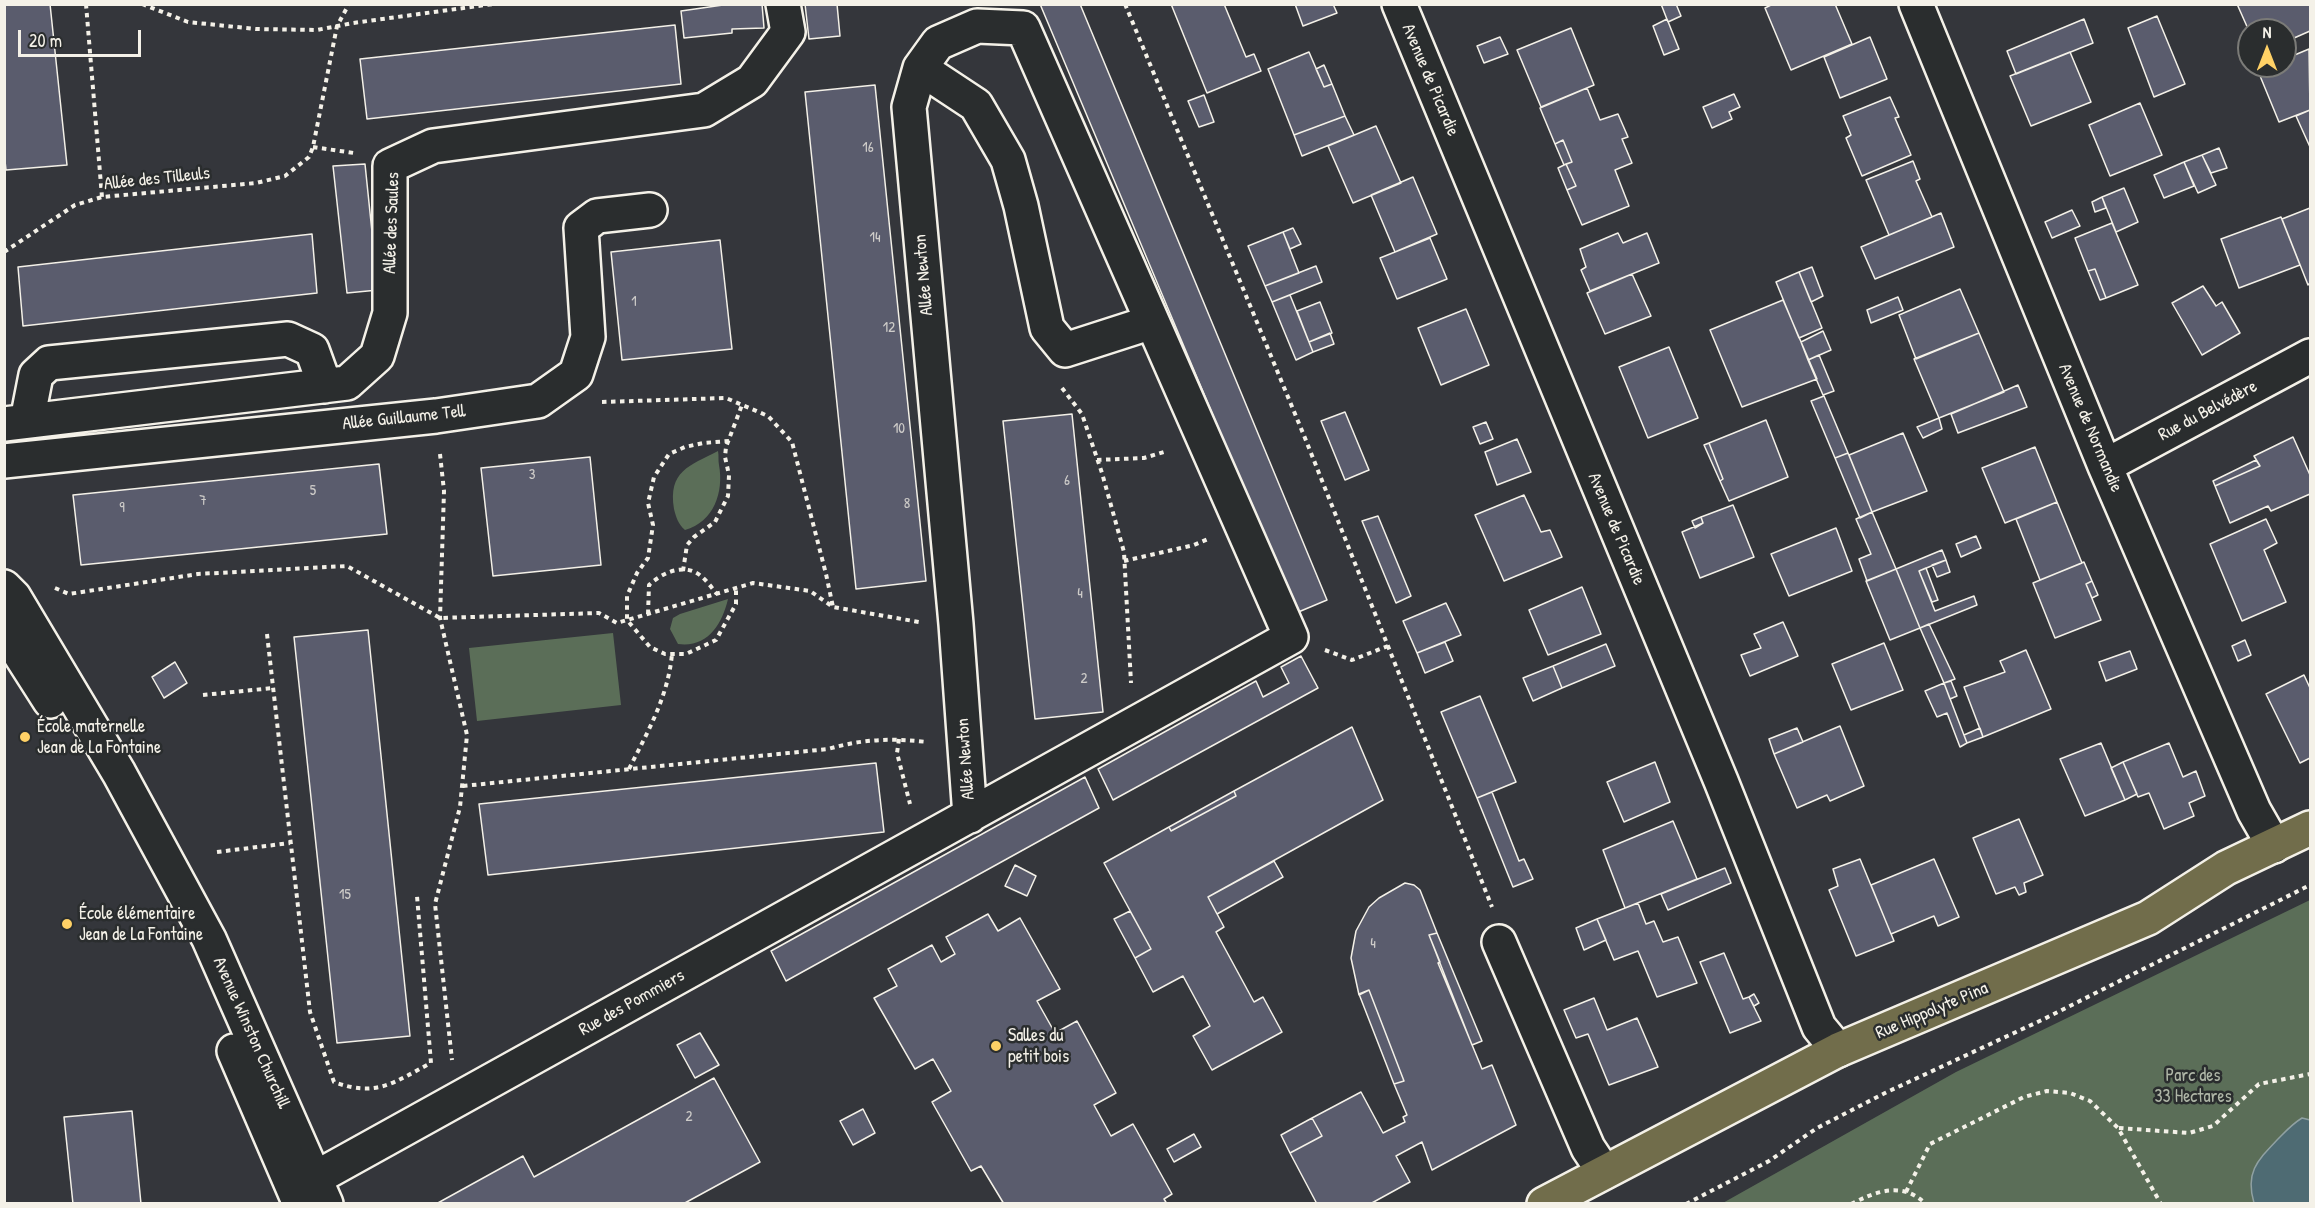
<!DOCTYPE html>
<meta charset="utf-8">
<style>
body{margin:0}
#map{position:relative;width:2315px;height:1208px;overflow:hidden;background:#34363b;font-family:"Patrick Hand",sans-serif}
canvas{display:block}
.frame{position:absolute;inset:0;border:6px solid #f4f1e8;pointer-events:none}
.north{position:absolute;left:2237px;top:18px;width:60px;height:60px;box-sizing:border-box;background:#2a2d2e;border:2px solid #7b7b78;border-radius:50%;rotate:0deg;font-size:16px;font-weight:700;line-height:24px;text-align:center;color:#f4f1e8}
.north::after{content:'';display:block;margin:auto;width:21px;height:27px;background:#ffd166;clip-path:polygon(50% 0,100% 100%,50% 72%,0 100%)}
.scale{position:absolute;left:18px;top:30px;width:123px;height:27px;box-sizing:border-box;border:3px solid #f4f1e8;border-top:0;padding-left:8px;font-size:18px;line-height:21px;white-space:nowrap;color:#f4f1e8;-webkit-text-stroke:4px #2a2d2e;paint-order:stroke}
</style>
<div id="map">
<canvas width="2315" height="1208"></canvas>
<div class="frame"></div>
<div class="north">N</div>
<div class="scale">20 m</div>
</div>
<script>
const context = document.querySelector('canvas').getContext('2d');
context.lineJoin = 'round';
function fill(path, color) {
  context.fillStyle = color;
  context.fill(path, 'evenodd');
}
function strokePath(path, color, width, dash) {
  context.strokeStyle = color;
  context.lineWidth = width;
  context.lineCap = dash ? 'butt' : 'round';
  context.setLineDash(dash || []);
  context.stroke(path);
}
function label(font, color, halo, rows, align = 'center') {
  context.font = font + ' "Patrick Hand",sans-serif';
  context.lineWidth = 5;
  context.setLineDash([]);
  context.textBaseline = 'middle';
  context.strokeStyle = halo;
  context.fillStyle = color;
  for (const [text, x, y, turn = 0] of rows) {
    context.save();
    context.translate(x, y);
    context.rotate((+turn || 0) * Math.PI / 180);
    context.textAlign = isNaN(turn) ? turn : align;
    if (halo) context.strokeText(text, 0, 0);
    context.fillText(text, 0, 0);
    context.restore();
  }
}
fill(new Path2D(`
 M718,451C719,456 718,460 719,465C724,492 714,522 685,530C678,524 676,517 674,509C668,471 689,466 718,451Z
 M728,599C722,625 707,648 678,644L670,629L673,618L680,614Z
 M613,633L621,705L477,721L469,648Z
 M2310,900V1203L1721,1204L1956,1072Z`), '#5b6e58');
const water = new Path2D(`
 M2302,1118L2310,1120V1203H2254C2245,1173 2257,1161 2277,1140C2285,1132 2292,1124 2302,1118Z`);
fill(water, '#4e6b73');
strokePath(water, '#90a1a2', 1.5);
const building = new Path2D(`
 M4,4H50L67,165L6,170L4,152Z
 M762,4L764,28L732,29V33L684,38L681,11L730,4Z
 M805,4H837L840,36L809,39Z
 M1040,4H1080L1327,600L1296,613Z
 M1171,4H1224L1246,57L1254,54L1261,71L1207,93Z
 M1295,4H1333L1337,13L1303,26Z
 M1661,4H1676L1681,16L1668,22Z
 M1773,4H1835L1852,44L1791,70L1765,8Z
 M2237,4H2310V31L2285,42V30L2249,31Z
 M2157,16L2185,84L2154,97L2128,28Z
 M1667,19L1679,49L1664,55L1653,26Z
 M2084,19L2093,43L2016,74L2007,51Z
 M675,25L681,84L367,119L360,59Z
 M1571,28L1594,85L1541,107L1517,50Z
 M1500,37L1508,54L1484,63L1477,46Z
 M1870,37L1887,79L1840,98L1824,57Z
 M2309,49L2310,110L2279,122L2258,71L2270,66H2285V59Z
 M1309,52L1324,87L1332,84L1345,116L1294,135L1268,69Z
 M2070,52L2091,102L2031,126L2010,76Z
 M1324,65L1332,84L1324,87L1316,69Z
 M875,85L926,581L856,589L805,92Z
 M1587,88L1600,120L1618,114L1628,137L1622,139L1632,163L1615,170L1629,206L1582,225L1567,190L1576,186L1566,164L1572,162L1563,140L1555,144L1540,108Z
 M1734,94L1740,107L1729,112L1732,119L1712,128L1703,107Z
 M1204,95L1214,122L1199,127L1188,101Z
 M1890,97L1899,117L1895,118L1911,155L1862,176L1846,138L1851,135L1843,116Z
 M2140,103L2162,155L2110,176L2089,125Z
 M2310,110V147L2296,116Z
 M1345,116L1354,135L1302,156L1294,135Z
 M1376,126L1401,183L1353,203L1328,146Z
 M1563,140L1572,162L1564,165L1555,144Z
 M2219,148L2227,168L2211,173L2202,155Z
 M2202,155L2216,185L2198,193L2184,162Z
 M1913,161L1920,179L1916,181L1932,217L1889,235L1866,180Z
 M2184,162L2194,186L2164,198L2154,175Z
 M365,164L378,290L347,293L333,166Z
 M1566,164L1576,186L1567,190L1558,168Z
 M1413,177L1437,234L1395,252L1371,195Z
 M2124,188L2138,222L2116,232L2102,197Z
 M2102,197L2106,208L2095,212L2092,202Z
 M2310,208V283L2308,285L2282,219Z
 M2072,210L2080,226L2052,238L2045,222Z
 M1941,213L1954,247L1875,279L1861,247Z
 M2281,217L2300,265L2239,288L2221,239Z
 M2112,223L2138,285L2106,298L2095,269L2088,271L2075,238Z
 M1293,228L1301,244L1290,249L1283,232Z
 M1283,232L1299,273L1265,286L1248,246Z
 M1618,233L1623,243L1647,233L1659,263L1590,291L1581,270L1586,267L1580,249Z
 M312,234L317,293L23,326L18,267Z
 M1430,238L1447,279L1397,299L1380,258Z
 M720,240L732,349L622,360L611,252Z
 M1316,266L1322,282L1272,302L1265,286Z
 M1812,267L1823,296L1811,302L1799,272Z
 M2095,269L2106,298L2100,300L2088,271Z
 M1799,272L1822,328L1799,338L1776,282Z
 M1632,274L1651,316L1605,334L1587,293Z
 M2203,286L2216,306L2222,302L2240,333L2202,355L2172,303Z
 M1960,289L1979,333L1916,359L1899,315Z
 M1290,295L1313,352L1296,360L1272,302Z
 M1898,297L1903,310L1871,323L1867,310Z
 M1783,300L1817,379L1742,407L1710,330Z
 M1320,302L1332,333L1309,342L1297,311Z
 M1466,309L1489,365L1441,385L1418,328Z
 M1823,331L1831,350L1808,360L1801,342Z
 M1330,333L1334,344L1313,352L1309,342Z
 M1979,333L2004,392L1939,418L1914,359Z
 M1669,347L1698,418L1648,438L1619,367Z
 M1819,355L1834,391L1823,395L1808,360Z
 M2018,385L2027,407L1958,433L1951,414Z
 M1824,396L1848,453L1835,458L1811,401Z
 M1345,412L1369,470L1345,480L1321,421Z
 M1072,414L1103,712L1035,719L1003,421Z
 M1939,418L1942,429L1923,438L1917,427Z
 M1766,420L1788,477L1729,501L1720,481L1723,479L1709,443Z
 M1486,422L1493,439L1480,444L1473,427Z
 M1903,433L1927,491L1872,512L1849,455Z
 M2293,437L2310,475V494L2271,511L2268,506L2230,523L2215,486L2260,466L2254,456Z
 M1517,439L1531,472L1497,485L1485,452Z
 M1709,443L1723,479L1720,481L1704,445Z
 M2035,447L2057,502L2005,523L1982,468Z
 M1848,453L1872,512L1860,518L1835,458Z
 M590,457L601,565L493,576L481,468Z
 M2256,460L2260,466L2215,486L2213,481Z
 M379,464L387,534L81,565L73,495Z
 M1524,495L1541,532L1550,530L1562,557L1504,581L1475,515Z
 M2057,502L2082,563L2040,580L2016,519Z
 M1733,505L1754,557L1700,578L1682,532L1703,523L1701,517Z
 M1872,512L1896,569L1867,581L1859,559L1871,554L1856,519Z
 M1378,516L1411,596L1396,603L1362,521Z
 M1701,517L1703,523L1695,528L1692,521Z
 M2266,519L2277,543L2264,550L2286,602L2242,621L2210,544Z
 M1836,528L1852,571L1789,596L1771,554Z
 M1976,536L1981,548L1961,557L1956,544Z
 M1942,550L1946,560L1919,571L1935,611L1974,596L1977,605L1920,628L1896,569Z
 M1946,560L1950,572L1937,577L1932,565Z
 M2084,562L2092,581L2086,584L2101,620L2055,638L2033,583Z
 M1926,568L1938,600L1932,602L1919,571Z
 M1896,569L1920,628L1890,640L1866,581Z
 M2092,581L2098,595L2092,598L2086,584Z
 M1582,587L1601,634L1548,655L1529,610Z
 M1446,603L1461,635L1417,653L1403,621Z
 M1783,622L1798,656L1750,676L1741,655L1761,648L1754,634Z
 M1929,624L1955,679L1944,683L1920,628Z
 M368,630L410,1036L337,1043L294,637Z
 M2245,640L2251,655L2238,661L2232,646Z
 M1445,642L1453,661L1425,673L1417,653Z
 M1884,643L1903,690L1851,710L1832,664Z
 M1606,644L1615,666L1562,688L1553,666Z
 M2026,650L2051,709L1983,737L1964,687L2005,672L2000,661Z
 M2130,651L2137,669L2106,681L2099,662Z
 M1301,656L1318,688L1113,800L1098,769L1256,681L1263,697L1289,683L1281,667Z
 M175,662L187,683L164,698L152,677Z
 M1553,666L1562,688L1533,701L1523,678Z
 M2304,675L2310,688V758L2300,763L2266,694Z
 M1951,681L1957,696L1950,699L1944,683Z
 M1944,683L1967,743L1960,747L1947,713L1937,717L1925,691Z
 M1480,696L1516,782L1477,798L1441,712Z
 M1840,726L1864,786L1830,801L1827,795L1797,808L1774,754Z
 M1352,727L1383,800L1208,897L1224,927L1216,932L1254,1002L1263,997L1282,1032L1212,1070L1193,1036L1210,1026L1183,976L1153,992L1135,958L1151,949L1104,863L1169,827L1171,831L1236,796L1234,791Z
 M1797,728L1803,742L1774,754L1769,739Z
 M1980,728L1983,737L1967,743L1964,735Z
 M2101,743L2125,800L2085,816L2060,759Z
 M2169,743L2183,777L2196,771L2205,796L2189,803L2194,816L2164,829L2149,793L2138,797L2123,762Z
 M1655,762L1670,802L1624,822L1607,782Z
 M2123,762L2137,794L2125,800L2111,768Z
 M876,763L884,832L488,875L479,804Z
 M1085,777L1099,808L786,981L771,951Z
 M1234,791L1236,796L1171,831L1169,827Z
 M1492,792L1519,861L1524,859L1533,879L1513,887L1477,798Z
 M2019,819L2043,875L2024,883L2026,892L2019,895L2015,887L1996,894L1973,838Z
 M1673,821L1697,879L1625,908L1603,850Z
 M1860,859L1894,941L1856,956L1829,890L1838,886L1833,869Z
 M1934,859L1959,917L1938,926L1934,916L1891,934L1871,885Z
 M1274,861L1283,877L1217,914L1208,897Z
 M1015,865L1036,876L1027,896L1005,886Z
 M1725,868L1731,883L1668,910L1661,894Z
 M1405,883L1414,885L1420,890L1437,933L1429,935L1440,962L1438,963L1480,1064L1482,1069L1492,1065L1516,1125L1432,1170L1422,1142L1396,1156L1410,1182L1370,1204H1317L1290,1153L1322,1136L1312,1118L1361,1092L1383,1133L1405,1122L1403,1117L1407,1115L1394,1084L1404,1081L1369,990L1359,995L1351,958L1356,931L1369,907L1379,898Z
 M1638,903L1646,924L1654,921L1663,942L1678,937L1697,983L1657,997L1638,951L1614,960L1597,919Z
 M1130,911L1151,949L1135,958L1114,919Z
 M988,914L998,931L1020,918L1060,989L1037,1001L1055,1033L1077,1021L1116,1093L1094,1105L1111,1136L1133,1124L1172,1194L1164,1199L1167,1204H1004L981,1166L971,1171L932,1102L951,1091L933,1059L915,1069L874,998L897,986L888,969L932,945L941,962L955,954L946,937Z
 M1597,919L1606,940L1584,950L1576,928Z
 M1437,933L1482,1041L1472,1045L1429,935Z
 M1724,953L1743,999L1749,997L1761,1021L1730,1033L1700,962Z
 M1369,990L1404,1081L1394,1084L1359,994Z
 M1754,994L1759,1003L1754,1006L1749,997Z
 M1594,998L1607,1030L1637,1018L1658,1067L1609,1085L1588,1034L1576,1038L1564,1010Z
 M700,1033L719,1065L695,1078L677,1045Z
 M714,1078L760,1162L683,1204H436L523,1156L534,1177Z
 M863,1109L875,1133L853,1145L840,1121Z
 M132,1111L141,1204H73L64,1117Z
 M1312,1118L1322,1136L1290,1153L1281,1135Z
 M1194,1134L1201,1147L1174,1162L1167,1149Z`);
fill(building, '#5a5c6d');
strokePath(building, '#f4f1e8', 1.5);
const minor = new Path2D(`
 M1399,4L1721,781L1819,1027L1838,1050
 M1916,4L2105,466L2254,811L2274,846
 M920,68L976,105L1008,160L1021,206L1047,328L1065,350L1152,322
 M27,421L36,375L49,363L288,339L312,350L325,386
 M4,424L347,383L377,356L390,313V166L433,146L704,110L752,81L788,32L783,4
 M4,461L436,416L538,401L576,374L588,337L581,228L597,216L650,210
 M2105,466L2310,356
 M4,587L14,597L119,773L209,939L326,1204
 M4,629L50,701
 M1499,942L1588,1148L1604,1172
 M234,1051L300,1204
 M294,1190L1291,637L1023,28L977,26L938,43L920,68L909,107L956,624L970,816`);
const major = new Path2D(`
 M1544,1204L1838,1050L2148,918L2226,868L2310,828`);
strokePath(minor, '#f4f1e8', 38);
strokePath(major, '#f4f1e8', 38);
strokePath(new Path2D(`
 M86,4L102,197
 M142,4L188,22L256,29L317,30L353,23L493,4
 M1125,4L1305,438L1492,907
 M313,147L354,153
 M4,252L75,205L102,197L256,183L285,176L309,157L313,147L337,26L349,4
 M1062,388L1082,414L1102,473L1124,552L1131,683
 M602,402L726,398L768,416L792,442L826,574L833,607
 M729,441L703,443L685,447L669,454L654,477L648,503L653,525L648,558L637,573L627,596V620L650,647L665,654H686L716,640L736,604V589
 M440,454L444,491L440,618L467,735L460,807L435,904L452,1060
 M1097,460L1144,458L1167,451
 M1124,561L1194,545L1208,539
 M683,571L687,545L694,537L715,522L728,496L729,475L725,457L726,447L742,405
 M55,588L69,594L198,574L347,566L440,618L599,613L617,623L753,583L810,591L833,607L919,622
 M648,614L649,585C662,573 684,562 701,576C707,581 712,588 717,594
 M267,634L310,1012L334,1082C377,1098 394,1082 431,1063L417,896
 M1325,650L1352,660L1388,646
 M203,695L273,688
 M899,739L897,753L910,804
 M629,769C648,731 668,697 672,654
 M463,786L828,749C863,739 891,738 927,742
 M217,852L290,843
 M2119,1128L2189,1133L2213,1126L2259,1084L2310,1074
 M1906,1192L1930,1144L2024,1097L2047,1091L2070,1093L2090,1101L2118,1128L2161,1204
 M1686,1204L1769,1161L1817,1128L1885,1093L2044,1019L2310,885
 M1851,1204C1877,1191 1902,1181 1926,1204`), '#f4f1e8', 4, [4.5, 4.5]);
strokePath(minor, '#2a2d2e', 33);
strokePath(major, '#716d4b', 33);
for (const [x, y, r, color] of [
 [25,737,6,"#ffd166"],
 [67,924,6,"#ffd166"],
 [996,1046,6,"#ffd166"]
]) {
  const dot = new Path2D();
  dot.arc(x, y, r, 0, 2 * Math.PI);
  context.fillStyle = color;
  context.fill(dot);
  strokePath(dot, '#2a2d2e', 2);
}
label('15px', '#ceccc9', null, [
 ["16",868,148],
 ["14",875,238],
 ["1",634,302],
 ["12",889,328],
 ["10",899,429],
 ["3",532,475],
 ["6",1067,481],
 ["5",313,491],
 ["7",203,501],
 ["8",907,504],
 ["9",122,508],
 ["4",1080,594],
 ["2",1084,679],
 ["15",345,895],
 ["4",1373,944],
 ["2",689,1117]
]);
label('18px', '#f4f1e8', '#2a2d2e', [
 ["Avenue de Picardie",1430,80,67],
 ["Allée des Tilleuls",157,179,-6],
 ["Allée des Saules",392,223,-88],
 ["Allée Newton",924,275,-95],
 ["Rue du Belvédère",2208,411,-28],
 ["Allée Guillaume Tell",404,418,-6],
 ["Avenue de Normandie",2090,428,67],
 ["Avenue de Picardie",1616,529,67],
 ["Allée Newton",966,759,-94],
 ["Rue des Pommiers",632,1003,-29],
 ["Rue Hippolyte Pina",1932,1011,-23],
 ["Avenue Winston Churchill",251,1033,66]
]);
label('18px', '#f4f1e8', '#2a2d2e', [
 ["École maternelle",37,727],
 ["Jean de La Fontaine",37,748],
 ["École élémentaire",79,914],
 ["Jean de La Fontaine",79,935],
 ["Salles du",1008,1036],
 ["petit bois",1008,1057]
], 'left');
label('18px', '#afb6a7', '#2a2d2e', [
 ["Parc des",2193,1076],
 ["33 Hectares",2193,1097]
]);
</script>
